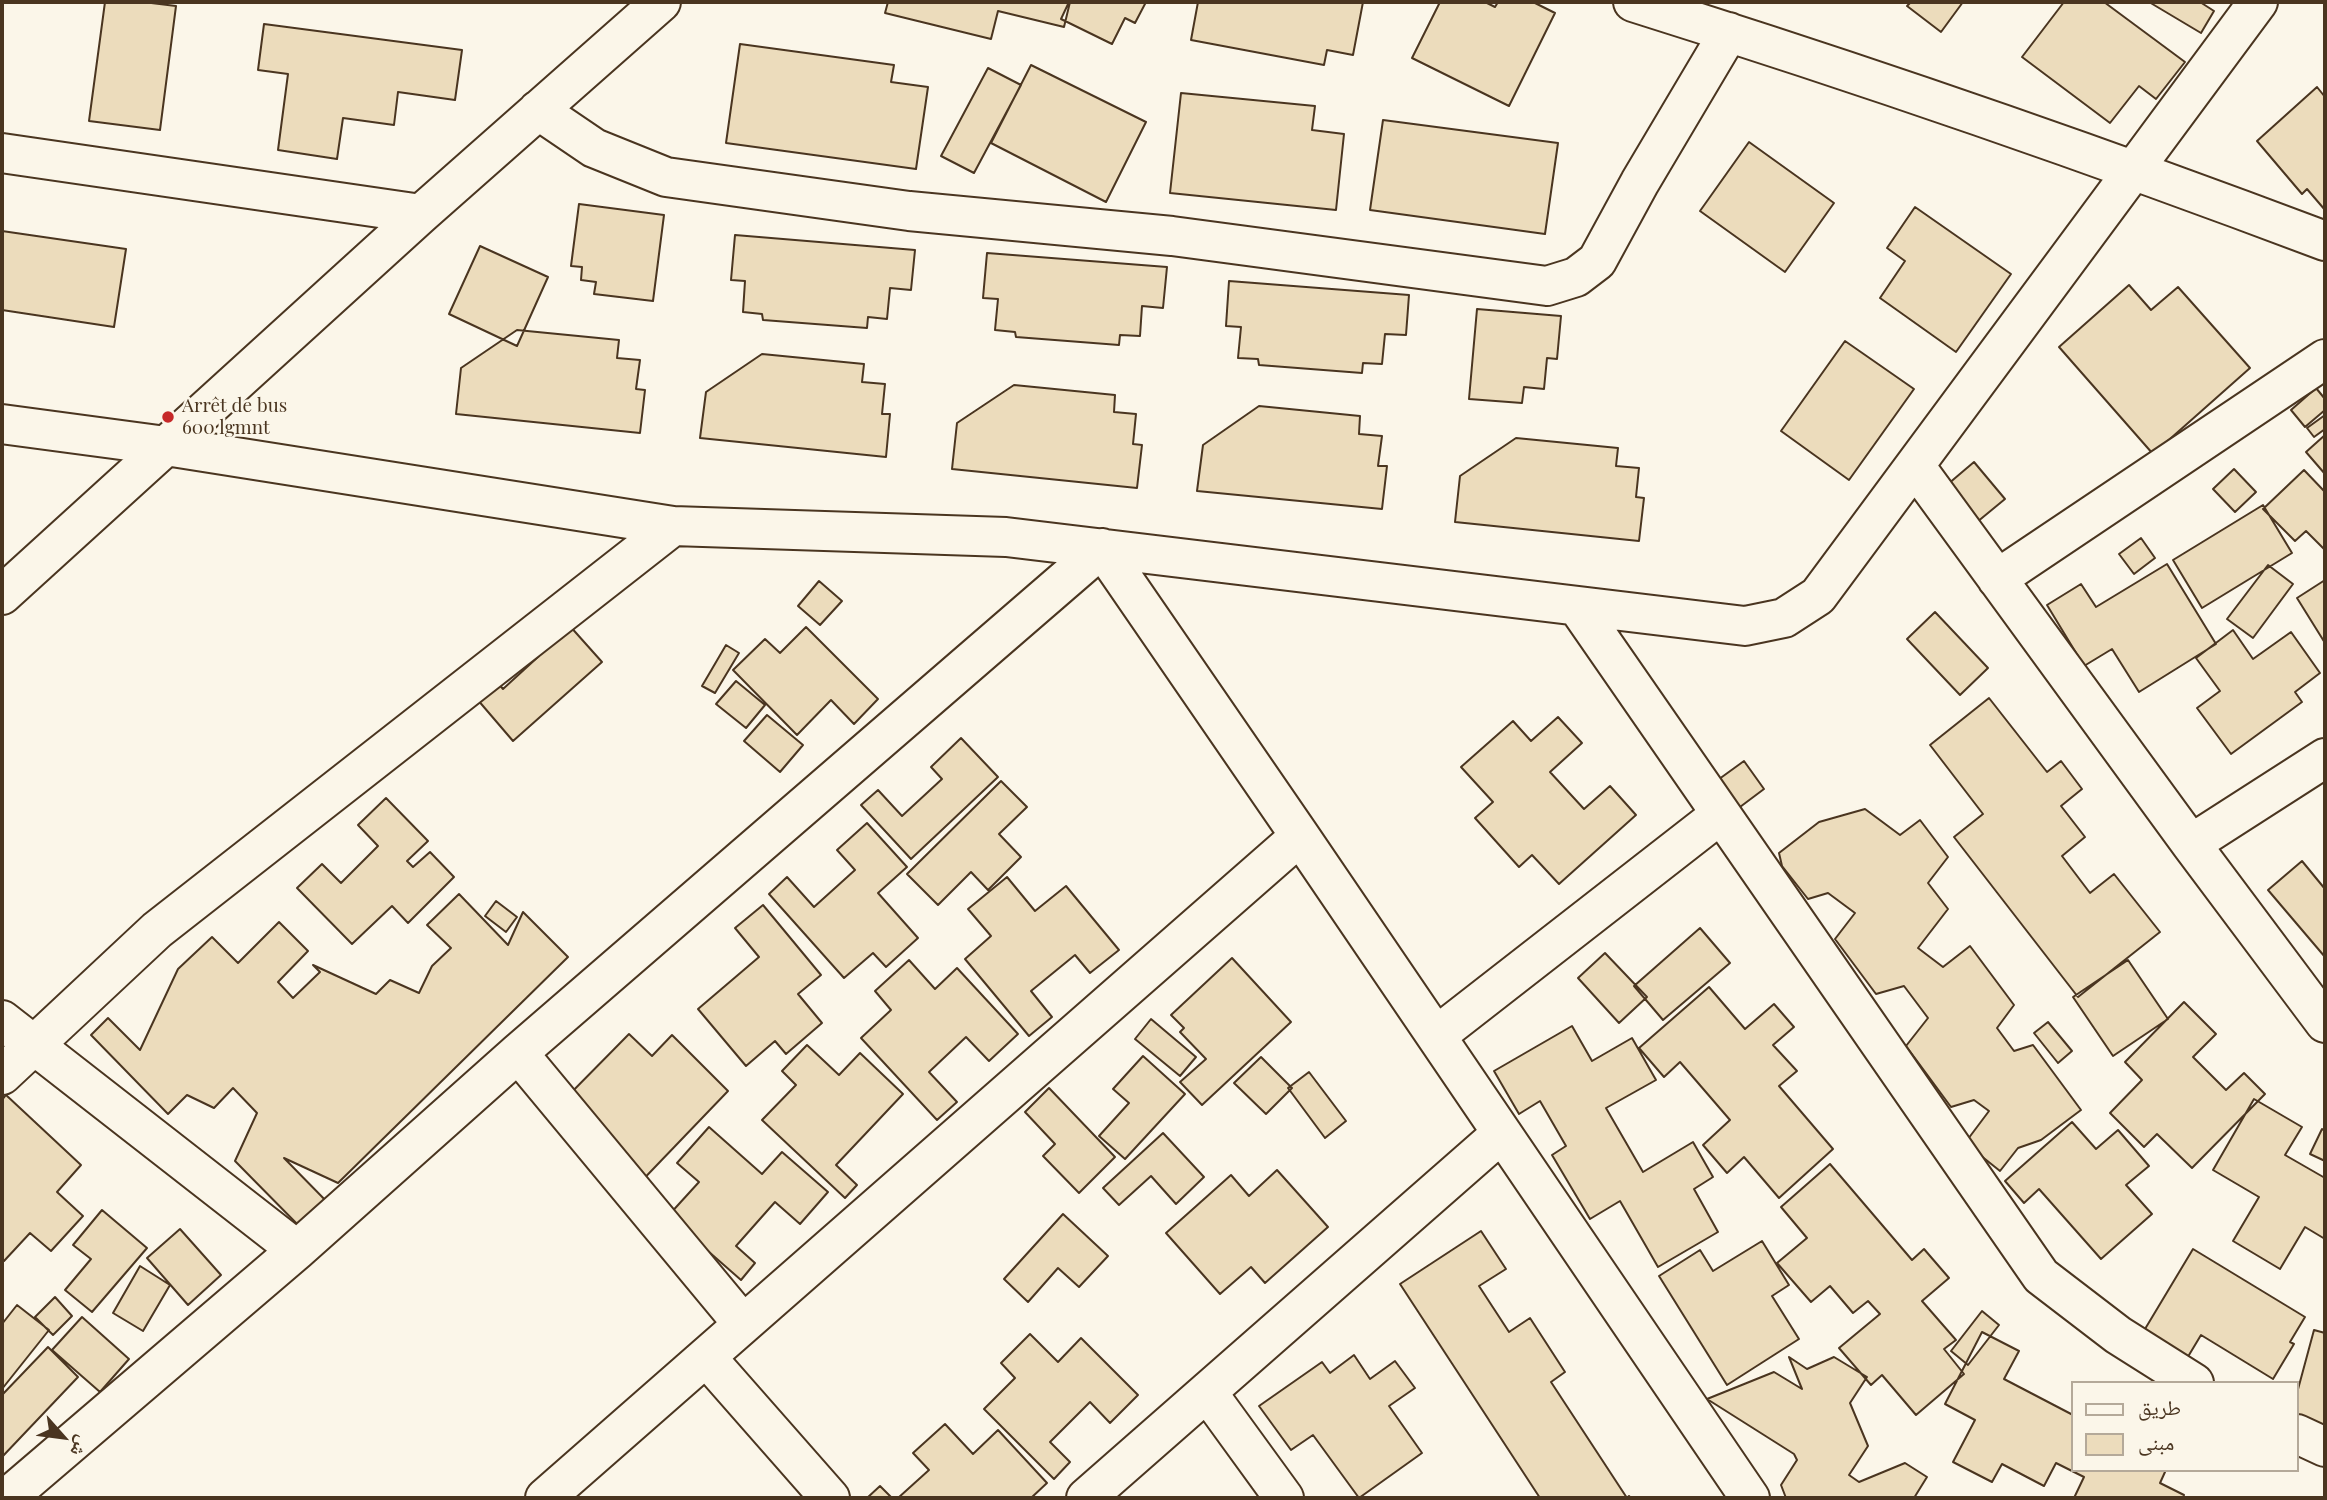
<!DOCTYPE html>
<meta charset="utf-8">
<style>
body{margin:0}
#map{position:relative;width:2327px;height:1500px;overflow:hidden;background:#fbf6e9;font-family:"Playfair Display","Noto Naskh Arabic",serif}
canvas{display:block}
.frame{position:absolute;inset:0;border:4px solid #4a3520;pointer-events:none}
.legend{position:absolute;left:2071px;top:1381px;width:228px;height:91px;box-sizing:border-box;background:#fbf6e9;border:2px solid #b4a999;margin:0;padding:9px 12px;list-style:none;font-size:21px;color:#4a3520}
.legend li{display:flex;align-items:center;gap:14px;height:35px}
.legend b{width:35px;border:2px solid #b4a999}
.north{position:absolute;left:28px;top:1402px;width:70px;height:70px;-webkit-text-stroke:5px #fbf6e9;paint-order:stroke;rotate:118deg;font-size:19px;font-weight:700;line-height:28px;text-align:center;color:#4a3520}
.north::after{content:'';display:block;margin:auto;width:24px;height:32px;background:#4a3520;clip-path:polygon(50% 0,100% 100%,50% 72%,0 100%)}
</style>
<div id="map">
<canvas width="2327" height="1500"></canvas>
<div class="frame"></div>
<ul class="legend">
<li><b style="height:9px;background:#fbf6e9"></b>طريق</li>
<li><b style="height:19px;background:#ecdcbc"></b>مبنى</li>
</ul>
<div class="north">ش</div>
</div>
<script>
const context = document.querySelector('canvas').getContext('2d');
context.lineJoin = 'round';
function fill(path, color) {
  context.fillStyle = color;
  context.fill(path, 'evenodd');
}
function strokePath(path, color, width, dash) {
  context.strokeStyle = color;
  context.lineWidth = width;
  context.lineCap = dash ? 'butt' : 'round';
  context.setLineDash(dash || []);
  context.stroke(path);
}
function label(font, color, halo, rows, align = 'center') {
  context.font = font + ' "Playfair Display",serif';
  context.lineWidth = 5;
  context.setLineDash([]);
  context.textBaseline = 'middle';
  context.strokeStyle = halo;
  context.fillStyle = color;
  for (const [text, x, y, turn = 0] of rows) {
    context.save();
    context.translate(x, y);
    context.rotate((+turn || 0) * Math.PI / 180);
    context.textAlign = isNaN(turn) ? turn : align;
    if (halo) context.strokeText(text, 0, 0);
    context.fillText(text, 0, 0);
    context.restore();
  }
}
const building = new Path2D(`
 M105,2H143L176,6L160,130L89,121Z
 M888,2H1070L1064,27L998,11L991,39L885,13Z
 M1069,2H1146L1135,23L1125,18L1112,44L1061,19Z
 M1198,2H1363L1353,55L1327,50L1324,65L1191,40Z
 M1440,2H1485L1495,7L1498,2H1533L1555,13L1509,106L1412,58Z
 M1911,2H1963L1941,32L1907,6Z
 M2064,2H2104L2185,62L2156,99L2139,86L2110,123L2022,57Z
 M2149,2H2200L2214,11L2201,33Z
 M264,24L462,50L455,100L398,92L394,125L343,118L337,159L278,150L288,74L258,70Z
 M740,44L894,65L891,82L928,87L916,169L726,143Z
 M1031,65L1146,122L1106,202L991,143Z
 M988,68L1021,85L974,173L941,156Z
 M2317,87L2325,97V210L2307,189L2302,194L2257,141Z
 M1181,93L1315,106L1312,130L1344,134L1336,210L1170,193Z
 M1383,120L1558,143L1545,234L1370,210Z
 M1749,142L1834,203L1785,272L1700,211Z
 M579,204L664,215L653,301L594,294L596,282L581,280L582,267L571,266Z
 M1915,207L2011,274L1956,352L1880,298L1905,261L1887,248Z
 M2,231L126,249L114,327L2,310Z
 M735,235L915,250L911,290L890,288L887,319L868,317L867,328L763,320L762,314L743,312L745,281L731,280Z
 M480,246L548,277L517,346L449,314Z
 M987,253L1167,267L1163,308L1142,306L1140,336L1120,335L1119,345L1016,337L1015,332L995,330L998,299L983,298Z
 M1229,281L1409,295L1406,335L1385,334L1382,364L1363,363L1362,373L1259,365L1258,359L1238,358L1241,327L1226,326Z
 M2129,285L2151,310L2178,287L2250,368L2153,454L2059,347Z
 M1477,309L1561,316L1557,359L1547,358L1544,389L1524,387L1522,403L1469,399Z
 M517,330L619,340L617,358L640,360L636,389L645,390L640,433L456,414L461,368Z
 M1845,341L1914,389L1849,480L1781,431Z
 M762,354L864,364L862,382L885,384L882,414H890L886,457L700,438L706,392Z
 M1014,385L1115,395L1114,412L1136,414L1133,444L1142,445L1137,488L952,469L957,423Z
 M2316,388L2325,399V410L2305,427L2291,410Z
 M1259,406L1360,416L1359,434L1382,436L1378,466H1387L1382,509L1197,491L1203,445Z
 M2325,415V429L2314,437L2307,428Z
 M2325,435V474L2306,452Z
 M1516,438L1618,448L1616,466L1639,468L1636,497L1644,498L1639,541L1455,522L1460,476Z
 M1974,462L2005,499L1971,527L1941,490Z
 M2234,469L2256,492L2235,512L2213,489Z
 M2304,470L2325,492V550L2306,531L2295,541L2263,509Z
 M2263,505L2292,553L2202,608L2173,560Z
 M2141,538L2155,558L2134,574L2119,554Z
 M2167,564L2216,644L2139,692L2112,649L2084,666L2047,605L2081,584L2096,607Z
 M2268,565L2293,584L2253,638L2227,619Z
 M2325,580V643L2297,598Z
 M819,581L842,601L820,625L798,606Z
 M552,606L602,662L513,741L477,699L497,682L503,689L539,656L521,635Z
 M1935,612L1988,668L1960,695L1907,639Z
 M806,627L878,699L854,724L831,700L797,735L733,670L765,639L780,653Z
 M2233,630L2253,659L2291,632L2320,673L2295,692L2302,702L2231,754L2197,708L2220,691L2196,658Z
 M726,645L739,653L715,693L702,686Z
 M736,681L765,705L746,728L716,704Z
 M1989,698L2047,772L2061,761L2082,789L2061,806L2085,837L2062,856L2090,893L2114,874L2160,932L2078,997L1954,837L1983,814L1930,745Z
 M767,715L803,745L780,772L744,741Z
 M1558,717L1582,743L1550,772L1584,809L1610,786L1636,815L1559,884L1532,855L1519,867L1475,818L1493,802L1461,767L1513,721L1531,741Z
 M961,738L998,777L911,859L861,805L878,790L902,816L942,779L931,767Z
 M1744,761L1764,789L1736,810L1715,782Z
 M1001,781L1027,807L999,834L1021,857L988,890L971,872L938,905L907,874Z
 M386,798L428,841L407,861L413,867L430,852L454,877L408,923L392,906L352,944L297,888L322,864L341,883L378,846L358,825Z
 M1865,809L1900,835L1920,820L1948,857L1928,883L1948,909L1918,948L1943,967L1970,946L2014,1005L1997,1028L2014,1051L2033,1045L2081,1110L2041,1140L2018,1148L2000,1171L1965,1143L1989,1111L1974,1100L1951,1107L1906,1046L1928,1018L1904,986L1876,994L1835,939L1855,913L1828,893L1808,899L1782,866L1779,853L1819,822Z
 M867,823L907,867L878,893L918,938L886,967L873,953L844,978L769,894L787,877L814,907L855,870L837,850Z
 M2302,861L2325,889V957L2268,890Z
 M1007,877L1035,911L1066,886L1119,950L1090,973L1075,955L1031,991L1052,1017L1029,1036L965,959L991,936L968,909Z
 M459,894L508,945L523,912L568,957L338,1183L284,1158L332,1207L306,1233L235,1161L257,1113L233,1088L214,1108L187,1095L168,1114L91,1035L108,1018L140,1050L178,969L212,937L238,963L279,922L308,951L278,982L293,998L320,972L313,965L376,994L390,980L419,993L432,966L451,948L427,925Z
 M496,901L517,917L506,932L485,916Z
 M763,905L821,975L798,994L822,1023L786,1054L775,1041L746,1066L698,1009L759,957L735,928Z
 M1700,928L1730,963L1663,1020L1634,986Z
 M1605,953L1647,997L1619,1023L1578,978Z
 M1232,958L1291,1022L1202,1105L1180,1082L1206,1059L1180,1032L1184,1028L1171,1015Z
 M909,960L935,989L957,968L1018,1034L989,1061L966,1037L929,1072L957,1102L937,1120L861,1038L891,1010L875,991Z
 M2128,960L2168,1019L2113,1056L2073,997Z
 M1709,987L1745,1029L1774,1004L1794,1027L1773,1045L1797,1071L1779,1086L1833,1149L1779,1198L1744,1157L1727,1173L1703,1145L1730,1120L1680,1062L1664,1077L1639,1048Z
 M2184,1002L2216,1034L2193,1057L2226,1090L2244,1073L2265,1094L2192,1168L2157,1134L2144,1147L2110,1113L2142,1080L2125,1062Z
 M1151,1019L1196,1057L1180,1076L1135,1039Z
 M2048,1022L2072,1051L2058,1063L2034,1033Z
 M1572,1026L1592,1061L1632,1038L1656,1080L1606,1108L1643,1172L1693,1142L1713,1177L1694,1189L1718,1232L1658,1267L1620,1201L1590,1219L1552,1155L1566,1146L1540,1101L1519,1114L1494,1071Z
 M629,1034L652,1056L672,1035L728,1091L632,1191L559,1105Z
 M807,1045L839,1075L860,1053L903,1094L836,1165L857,1185L845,1198L762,1120L796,1085L782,1071Z
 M1143,1056L1185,1094L1125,1159L1099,1136L1129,1103L1113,1089Z
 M1261,1057L1292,1088L1266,1114L1234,1083Z
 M1309,1072L1346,1121L1325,1138L1288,1088Z
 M1049,1088L1115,1157L1079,1193L1043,1156L1055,1144L1025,1112Z
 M6,1095L81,1165L57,1192L83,1216L51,1251L30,1233L4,1261L2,1259V1100Z
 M2254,1099L2302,1127L2285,1155L2325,1178V1239L2305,1227L2280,1269L2233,1241L2259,1197L2213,1170Z
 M2072,1122L2096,1149L2118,1130L2149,1166L2126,1185L2152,1214L2101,1259L2039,1189L2024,1203L2005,1181Z
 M709,1127L762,1174L782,1152L828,1192L800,1224L775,1202L736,1246L755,1263L741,1280L668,1216L699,1182L677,1163Z
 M2322,1129L2325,1131V1161L2310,1154Z
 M1163,1133L1204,1177L1176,1204L1151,1176L1119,1205L1103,1188Z
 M1830,1164L1912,1260L1924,1249L1949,1278L1922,1301L1956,1340L1944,1349L1964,1374L1916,1415L1882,1375L1871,1385L1839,1348L1880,1314L1868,1301L1853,1313L1830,1286L1811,1302L1777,1263L1807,1238L1781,1207Z
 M1277,1170L1328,1227L1265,1283L1251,1267L1220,1294L1166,1233L1231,1175L1249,1196Z
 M102,1210L147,1248L92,1312L65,1290L91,1259L73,1245Z
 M1063,1214L1108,1256L1079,1287L1058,1268L1028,1302L1004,1279Z
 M180,1229L221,1275L188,1305L147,1258Z
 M1481,1231L1506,1269L1479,1286L1509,1332L1530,1318L1565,1372L1551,1382L1627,1498L1629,1496L1631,1498H1540L1400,1284Z
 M1762,1241L1789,1285L1772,1296L1799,1339L1727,1385L1659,1276L1700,1250L1713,1271Z
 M2193,1249L2305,1317L2290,1342L2294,1344L2273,1379L2201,1335L2186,1360L2142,1334Z
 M140,1266L170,1285L143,1331L113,1313Z
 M55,1297L72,1316L53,1335L35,1317Z
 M17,1305L49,1330L2,1389V1324Z
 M1982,1311L1999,1325L1968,1365L1951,1351Z
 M82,1317L129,1359L100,1392L52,1350Z
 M2314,1330L2325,1333V1428L2297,1420V1393Z
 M1982,1332L2019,1351L2004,1379L2073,1415V1470H2162L2165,1472L2160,1483L2184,1495L2183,1498H2074L2084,1477L2056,1463L2044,1486L2002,1464L1992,1482L1953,1462L1975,1420L1945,1404Z
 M1030,1334L1058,1362L1081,1338L1138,1395L1110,1423L1090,1402L1050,1442L1070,1462L1054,1479L984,1409L1015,1378L1001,1363Z
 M48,1347L78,1377L2,1457V1395Z
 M1354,1355L1370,1379L1395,1361L1415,1388L1389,1406L1422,1453L1359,1498L1313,1435L1291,1450L1259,1406L1322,1362L1330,1373Z
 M1789,1357L1807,1369L1834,1357L1867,1377L1850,1403L1868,1446L1849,1475L1859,1482L1905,1463L1927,1477L1914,1498H1786L1781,1485L1797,1460L1794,1454L1707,1399L1774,1372L1802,1389Z
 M945,1424L973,1454L998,1430L1047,1483L1031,1498H898L929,1470L913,1453Z
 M880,1486L892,1498H867Z`);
fill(building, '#ecdcbc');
strokePath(building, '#4a3520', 2);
const minor = new Path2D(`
 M1633,2C1866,75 2097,155 2325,241
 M538,110L594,148L666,177L909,211L1172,236L1547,286L1576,277L1597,261L1640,182L1729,32
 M2,153L421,214
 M2,424L166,446L673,526L1006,537L1745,626L1784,618L1818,596L2258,2
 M1915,466L2191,844L2325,1023
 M1997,579L2325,359
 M2,595L421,214L661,2
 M1577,606L2041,1276L2118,1335L2194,1383
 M2191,844L2325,758
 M2,1020L297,1250
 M1436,1036L1721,814
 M518,1053L743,1324
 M2,1075L157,930L673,526
 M706,1357L830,1498
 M1207,1392L1284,1498
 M2297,1434L2325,1447
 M7,1498L297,1250L518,1053L1102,548L1300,836L1750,1498
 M545,1498L1300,836
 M1086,1498L1502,1133`);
strokePath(minor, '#4a3520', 42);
strokePath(minor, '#fbf6e9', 38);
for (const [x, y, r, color] of [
 [168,417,7,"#c62828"]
]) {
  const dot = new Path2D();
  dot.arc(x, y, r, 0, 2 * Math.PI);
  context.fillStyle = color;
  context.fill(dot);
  strokePath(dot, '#fbf6e9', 2.5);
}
label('19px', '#4a3520', '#fbf6e9', [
 ["Arrêt de bus",182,406],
 ["600 lgmnt",182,428]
], 'left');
</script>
